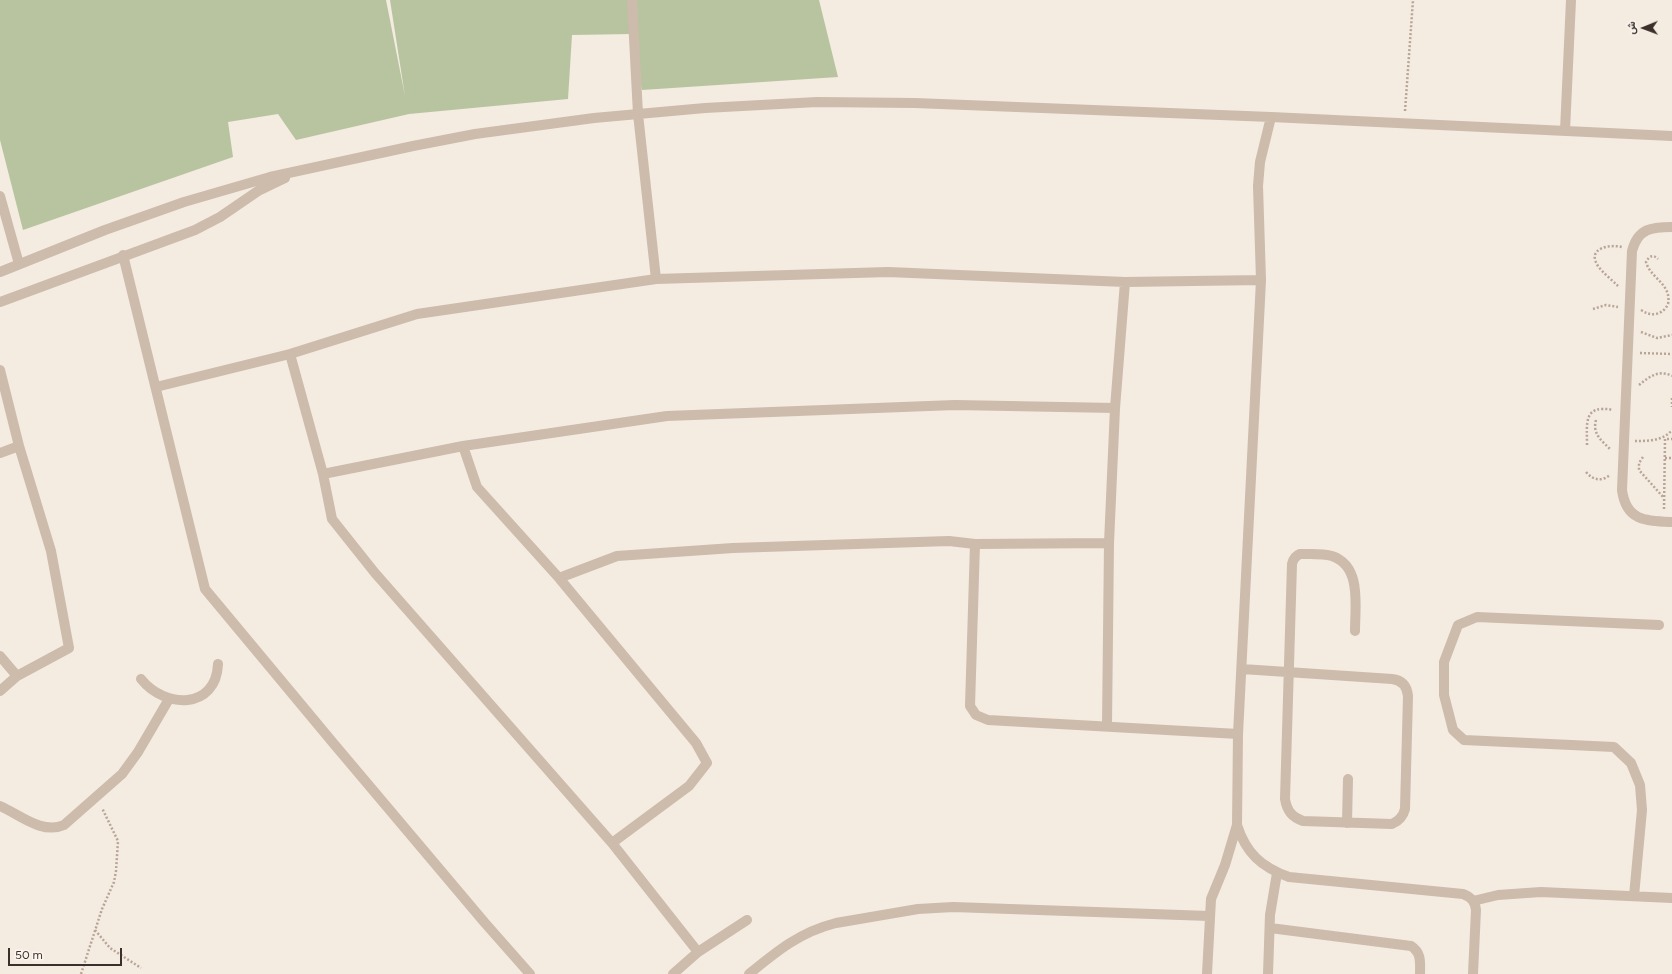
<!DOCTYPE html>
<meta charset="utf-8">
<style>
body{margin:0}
#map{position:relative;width:1672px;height:974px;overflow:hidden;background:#f4ebe1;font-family:Figtree,Vazirmatn,sans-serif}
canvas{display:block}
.north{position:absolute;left:1624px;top:8px;width:40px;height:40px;-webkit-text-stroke:3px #fbf5ee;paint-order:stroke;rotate:269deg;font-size:11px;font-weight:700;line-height:16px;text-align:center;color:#3b302b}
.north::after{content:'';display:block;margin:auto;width:14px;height:18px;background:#3b302b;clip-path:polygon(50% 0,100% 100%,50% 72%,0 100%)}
.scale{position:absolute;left:8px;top:948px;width:114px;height:18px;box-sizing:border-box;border:2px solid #3b302b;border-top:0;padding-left:5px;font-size:12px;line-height:14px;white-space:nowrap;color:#3b302b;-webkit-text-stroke:3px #fbf5ee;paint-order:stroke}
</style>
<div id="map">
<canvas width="1672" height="974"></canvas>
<div class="north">ش</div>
<div class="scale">50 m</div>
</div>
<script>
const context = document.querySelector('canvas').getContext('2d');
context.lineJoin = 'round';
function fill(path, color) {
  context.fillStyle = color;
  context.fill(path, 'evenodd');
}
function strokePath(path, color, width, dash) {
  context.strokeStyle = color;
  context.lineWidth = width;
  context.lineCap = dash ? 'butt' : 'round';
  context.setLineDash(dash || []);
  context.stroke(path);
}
fill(new Path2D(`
 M0,0H386L405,96L390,0H819L838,77L642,90L631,34L572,35L568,99L409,114L296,140L278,114L228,122L233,157L23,230L0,140Z`), '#b8c4a0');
strokePath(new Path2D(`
 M1405,111L1413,0
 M1618,286C1612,280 1603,273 1598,266C1586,248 1610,244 1622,247
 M1593,309L1606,305L1618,307
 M1641,310C1646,313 1650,315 1656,314C1661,313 1666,309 1668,304C1672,284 1650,278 1646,262C1649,256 1653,254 1658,259
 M1641,332L1657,338L1672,335
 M1640,353L1672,354
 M1639,385C1649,377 1659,369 1672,376
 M1672,398V407
 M1596,420C1592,434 1602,441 1611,450
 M1635,441C1648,441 1663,441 1672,430
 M1587,445C1587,423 1583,404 1613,410
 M1643,457L1639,463V470L1664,498
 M1665,458H1672
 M1586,472C1593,480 1601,482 1610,475
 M1664,509L1665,439H1672
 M95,930L110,948L141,968
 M81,974L102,909L114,882L116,871L118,841L102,808`), '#b9a596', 2.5, [2, 2]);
strokePath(new Path2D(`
 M632,0L638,114L656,279
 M1271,117L1260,162L1258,186L1261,280L1238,734L1237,825C1246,853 1261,867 1289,877L1463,894C1471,897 1475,901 1476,910L1473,974
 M1565,131L1571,0
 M0,196L19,264
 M1672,227C1652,227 1638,228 1632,251L1622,490C1626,521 1646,521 1672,522
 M123,255L205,589L334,744L485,923L530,974
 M0,272L105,230L184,202L270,177L413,146L475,134L594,118L705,108L817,102L915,103L1271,117L1672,136
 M0,302L195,230L220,217L258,191L285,178
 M290,354L323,474L332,519L375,573L612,843L698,952
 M0,370L19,446L51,551L69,648L17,676L0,691
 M156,387L290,354L417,314L656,279L888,272L1125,282L1261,280
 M463,446L477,487L559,578L696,743L707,763L689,786L612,843
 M0,453L19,446
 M323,474L463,446L667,416L955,405L1115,408
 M975,544L1109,543
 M559,578L617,556L733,548L949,541L975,544L970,706L976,715L988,720L1238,734
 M0,656L17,676
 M1242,669L1392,679C1402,680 1407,686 1408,696L1405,809C1403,817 1399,821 1392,824L1303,821C1292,817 1287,811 1285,799L1292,564C1293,559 1295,556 1300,554C1310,554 1322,553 1332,556C1362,566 1355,606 1355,631
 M141,679C165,709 216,710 218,664
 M1107,726L1109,543L1115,408L1125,282
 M0,806C19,814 42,835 64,825L122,774L138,752L169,699
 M1347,823L1348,779
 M1634,896L1642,810L1640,785L1631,763L1614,747L1464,740L1453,730L1444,695V662L1458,625L1477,617L1659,625
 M1473,901L1498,895L1541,892L1672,898
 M1270,928L1411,946C1422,953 1420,963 1420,974
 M673,974L698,952L747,920
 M749,974C777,951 800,932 836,923L918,909L953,907L1209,916
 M1207,974L1211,899L1225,865L1237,825
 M1268,974L1270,915L1277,873`), '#cdbbac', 10);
</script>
